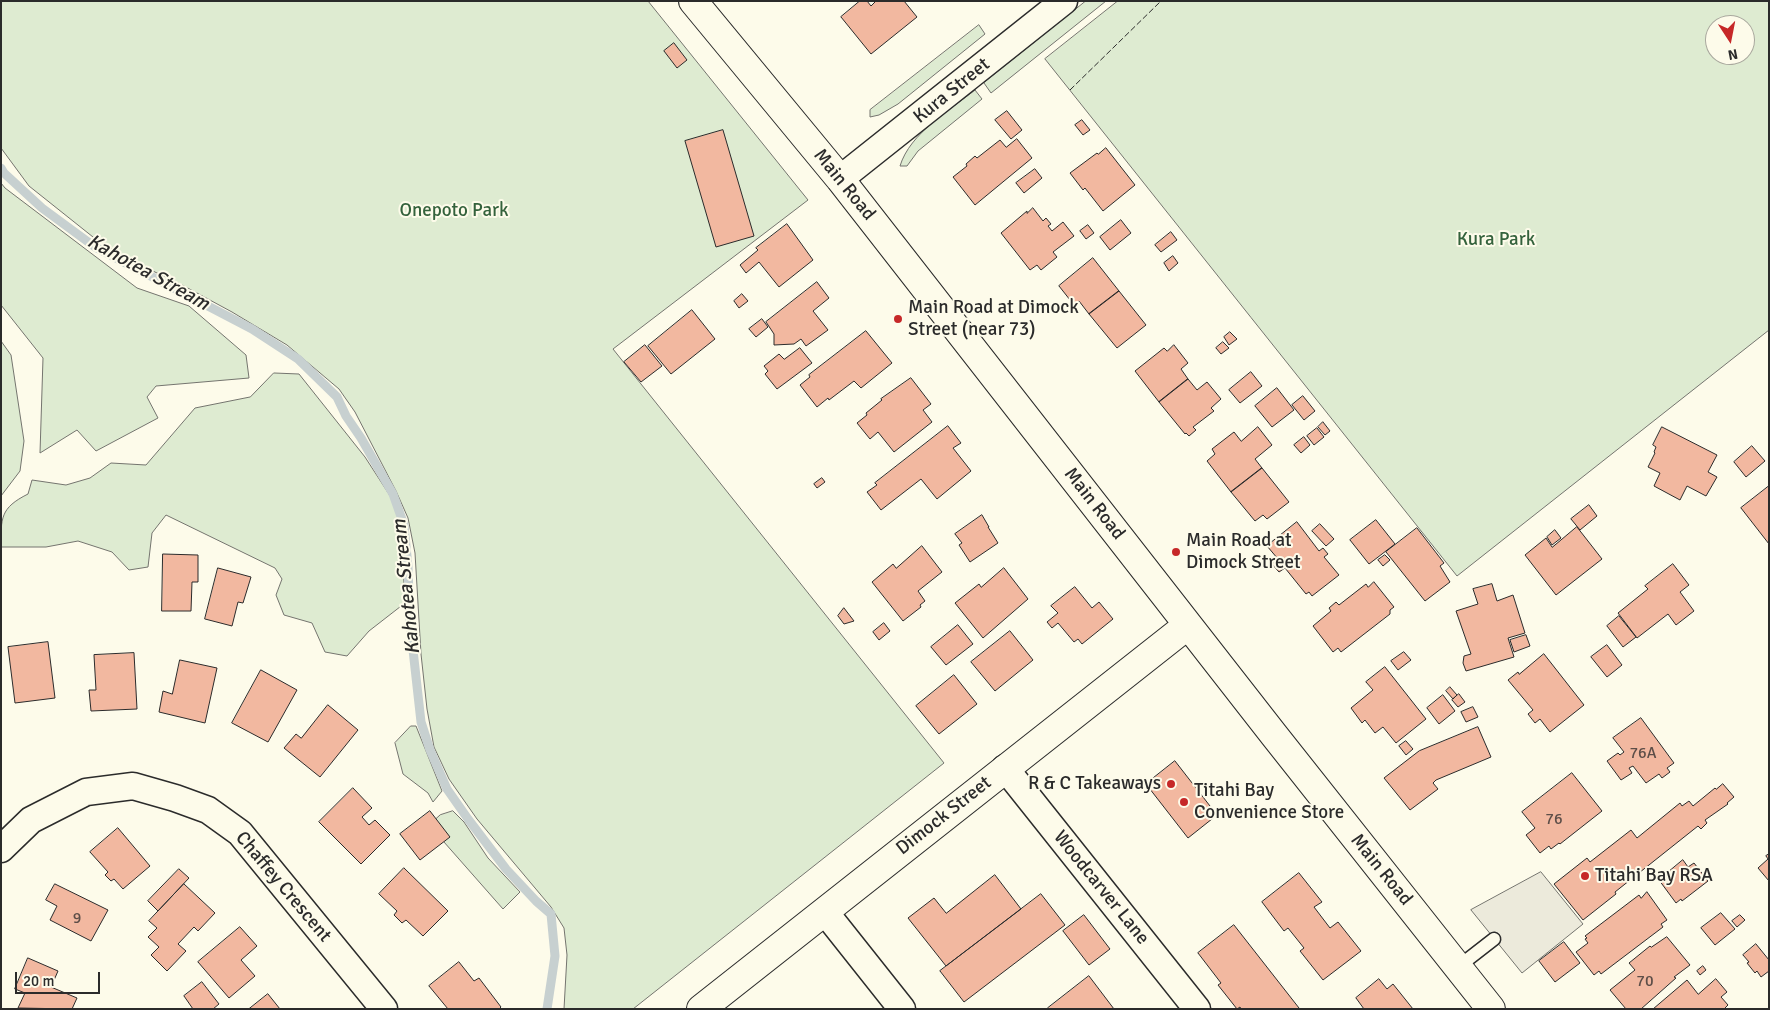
<!DOCTYPE html>
<style>
body{margin:0}
#map{position:relative;width:1770px;height:1010px;overflow:hidden;background:#fdfbea;font-family:Signika,sans-serif}
canvas{display:block}
.frame{position:absolute;inset:0;border:2px solid #2b2b2b;pointer-events:none}
.north{position:absolute;left:1705px;top:15px;width:50px;height:50px;box-sizing:border-box;background:#fdfbea;border:1px solid #a9a89e;border-radius:50%;rotate:169deg;font-size:14px;font-weight:700;line-height:20px;text-align:center;color:#2b2b2b}
.north::after{content:'';display:block;margin:auto;width:18px;height:22px;background:#c62828;clip-path:polygon(50% 0,100% 100%,50% 72%,0 100%)}
.scale{position:absolute;left:15px;top:972px;width:85px;height:22px;box-sizing:border-box;border:2px solid #2b2b2b;border-top:0;padding-left:6px;font-size:15px;line-height:18px;white-space:nowrap;color:#2b2b2b;-webkit-text-stroke:4px #fdfbea;paint-order:stroke}
</style>
<div id="map">
<canvas width="1770" height="1010"></canvas>
<div class="frame"></div>
<div class="north">N</div>
<div class="scale">20 m</div>
</div>
<script>
const context = document.querySelector('canvas').getContext('2d');
context.lineJoin = 'round';
function fill(path, color) {
  context.fillStyle = color;
  context.fill(path, 'evenodd');
}
function strokePath(path, color, width, dash) {
  context.strokeStyle = color;
  context.lineWidth = width;
  context.lineCap = dash ? 'butt' : 'round';
  context.setLineDash(dash || []);
  context.stroke(path);
}
function label(font, color, halo, rows, align = 'center') {
  context.font = font + ' Signika,sans-serif';
  context.lineWidth = 4;
  context.setLineDash([]);
  context.textBaseline = 'middle';
  context.strokeStyle = halo;
  context.fillStyle = color;
  for (const [text, x, y, turn = 0] of rows) {
    context.save();
    context.translate(x, y);
    context.rotate((+turn || 0) * Math.PI / 180);
    context.textAlign = isNaN(turn) ? turn : align;
    if (halo) context.strokeText(text, 0, 0);
    context.fillText(text, 0, 0);
    context.restore();
  }
}
const green = new Path2D(`
 M1,1H648L808,200L613,349L944,763L633,1009H564L567,955L564,928L551,907L477,819L449,779L434,747L427,709L421,654L415,553L408,518L396,491L355,412L339,389L287,345L232,312L184,286L130,260L93,237L29,186L1,148Z
 M1086,1H1106L991,93L984,83Z
 M1118,1H1769V330L1457,576L1045,59ZM1715,25H1745V55H1715Z
 M979,25L985,34L898,104L879,115L870,117V110Z
 M975,90L982,99L918,151L907,166H900C910,133 950,110 975,90Z
 M1,183L5,188L137,288L189,306L246,355L249,378L156,386L147,397L158,418L96,451L77,430L40,453L43,358L1,305Z
 M1,341L11,355L24,441L20,471L1,496Z
 M274,373L299,374L365,457L394,502L401,526L405,603L369,631L347,656L325,652L312,623L284,615L276,595L282,579L275,568L166,515L152,533L148,567L129,570L112,552L78,541L46,547H1C1,518 0,508 28,494L32,480L66,485L90,478L111,463L146,465L195,408L250,397Z
 M411,726H416L442,791L433,802L428,793L403,774L395,743Z
 M453,811L464,822L488,858L520,892L503,909L429,825L440,815Z`);
fill(green, '#deebd1');
strokePath(green, '#74746e', 1);
const parking = new Path2D(`
 M1541,872L1583,924L1522,973L1471,910Z`);
fill(parking, '#eceadb');
strokePath(parking, '#74746e', 1);
strokePath(new Path2D(`
 M1,168L4,173L42,208L95,247L252,329L298,359L337,397L346,416L361,438L393,494L404,525L408,567L410,623L421,722L430,750L447,789L468,819L506,869L536,901L551,914L555,956L547,1009`), '#c7d0d0', 9);
const building = new Path2D(`
 M860,1H867L871,6L876,1H904L917,17L871,54L841,17Z
 M674,43L687,60L677,68L664,51Z
 M1007,111L1022,130L1011,139L995,120Z
 M1082,120L1090,130L1083,135L1075,125Z
 M723,130L754,236L716,247L685,141Z
 M1017,139L1032,158L975,205L953,177L967,166L966,164L975,156L977,158L1000,140L1006,147Z
 M1106,148L1135,185L1103,211L1085,188L1083,190L1070,173L1097,153L1098,154Z
 M1035,169L1042,178L1024,193L1016,183Z
 M1033,208L1043,221L1046,218L1051,224L1048,226L1052,231L1063,222L1074,236L1053,252L1057,257L1041,270L1037,265L1030,270L1001,233L1027,211V213Z
 M1121,220L1131,233L1110,250L1100,237Z
 M787,224L813,260L779,287L759,262L746,273L740,265L758,250L756,248Z
 M1088,225L1094,233L1086,239L1080,231Z
 M1171,232L1177,240L1161,252L1155,245Z
 M1173,256L1178,263L1169,271L1164,263Z
 M1093,258L1119,291L1089,314L1079,301L1074,305L1059,286Z
 M817,282L829,298L813,311L828,330L806,346L801,339L794,344L774,345V334L766,322Z
 M1119,291L1146,325L1117,348L1089,314Z
 M742,294L748,301L739,308L734,301Z
 M692,310L715,339L671,374L648,346Z
 M762,319L768,327L756,337L749,329Z
 M866,331L892,363L861,388L854,381L829,400L828,398L817,407L800,385L810,377L809,375Z
 M1230,332L1237,339L1229,345L1224,337Z
 M1223,342L1229,348L1221,354L1216,348Z
 M645,345L662,366L641,382L624,362Z
 M1174,345L1188,363L1181,369L1188,379L1159,402L1135,371L1164,348L1167,351Z
 M800,348L812,363L777,389L765,374L768,371L764,366L779,354L784,359Z
 M1251,372L1262,386L1240,403L1229,390Z
 M911,378L931,404L923,410L932,422L894,452L878,432L870,439L857,423L867,415L866,413L882,400L881,399Z
 M1188,379L1197,390L1207,382L1221,399L1211,408L1214,411L1193,427L1196,430L1189,436L1186,433L1185,434L1159,402Z
 M1277,388L1294,410L1272,427L1255,406Z
 M1303,396L1315,411L1304,420L1292,405Z
 M1323,422L1330,431L1325,435L1318,427Z
 M948,426L961,443L953,448L971,471L937,499L921,479L881,510L867,492L877,485L875,483Z
 M1258,427L1272,445L1255,459L1262,468L1231,492L1207,461L1215,454L1212,449L1234,432L1241,441Z
 M1662,427L1717,455L1708,472L1717,477L1706,496L1687,486L1680,500L1654,486L1660,473L1648,467L1655,453L1654,452L1656,447L1653,445Z
 M1317,428L1324,437L1314,445L1307,436Z
 M1304,437L1310,445L1301,453L1294,445Z
 M1752,446L1765,461L1746,477L1734,462Z
 M1262,468L1289,502L1267,519L1263,515L1255,521L1231,492Z
 M822,478L825,482L817,488L814,484Z
 M1769,486V544L1741,508Z
 M1589,505L1597,516L1580,530L1571,519Z
 M982,515L989,527H988L998,543L970,562L959,545L962,543L955,534Z
 M1376,520L1395,544L1369,564L1350,540Z
 M1297,522L1319,551L1323,548L1328,554L1324,557L1339,575L1312,596L1309,592L1306,594L1285,568L1279,572L1272,564L1278,559L1267,546Z
 M1320,524L1334,539L1326,546L1312,531Z
 M1577,527L1602,559L1556,595L1525,555L1546,538L1552,547Z
 M1417,528L1444,563L1440,566L1450,582L1425,601L1386,552Z
 M1555,530L1561,538L1552,545L1547,537Z
 M922,546L942,572L918,591L925,601L920,605L921,607L903,621L872,582L893,564L896,568Z
 M163,554L198,555V582H192L191,611H162Z
 M1385,555L1390,560L1383,566L1378,560Z
 M1673,564L1689,585L1680,592L1694,611L1676,625L1668,614L1637,638L1618,613L1648,589L1645,586Z
 M218,568L251,577L243,603L238,602L232,626L205,619Z
 M1004,568L1028,599L983,638L955,603L979,584L981,587Z
 M1374,582L1394,607L1390,610V614L1341,652L1338,648L1333,652L1313,626L1331,611L1329,608L1336,602L1339,605L1366,584L1368,587Z
 M1492,584L1497,601L1513,595L1525,633L1508,638L1514,657L1466,671L1463,663L1464,656L1471,654L1456,611L1478,604L1473,589Z
 M1075,587L1092,608L1099,602L1113,619L1082,644L1078,639L1074,642L1058,623L1052,628L1047,622L1058,613L1051,606Z
 M844,608L854,621L844,624L838,616Z
 M1619,616L1636,637L1623,647L1607,626Z
 M884,623L890,631L879,640L873,632Z
 M958,625L973,644L946,665L931,647Z
 M1010,631L1033,660L995,691L971,662Z
 M1526,635L1530,646L1514,652L1510,640Z
 M48,642L55,698L15,703L8,647Z
 M1607,645L1622,665L1607,677L1591,657Z
 M1404,652L1411,660L1398,670L1391,661Z
 M134,653L137,709L91,711L89,690H96L94,655Z
 M1544,654L1584,705L1550,732L1540,719L1535,723L1528,714L1533,710L1508,680L1518,672L1519,674Z
 M180,660L217,668L205,723L159,712L163,691L172,694Z
 M1385,667L1426,719L1396,743L1383,727L1375,733L1365,720L1362,723L1351,708L1373,690L1366,682Z
 M261,670L297,690L268,742L232,723Z
 M954,675L977,704L939,734L916,706Z
 M1450,687L1457,695L1453,699L1446,691Z
 M1459,694L1465,702L1458,707L1452,700Z
 M1443,695L1455,711L1439,724L1427,708Z
 M328,705L358,730L320,777L284,748L296,734L301,738Z
 M1473,707L1478,717L1466,722L1461,712Z
 M1641,718L1674,763L1667,768L1670,772L1662,778L1659,774L1646,783L1633,766L1629,768L1632,773L1621,780L1607,761L1618,753L1620,755L1624,752L1613,738Z
 M1478,727L1491,757L1436,780L1433,783L1438,789L1410,810L1384,778L1419,751Z
 M1406,741L1413,749L1406,755L1399,746Z
 M1175,761L1217,815L1188,838L1146,784Z
 M1572,773L1602,811L1560,844L1559,843L1551,849L1549,846L1540,853L1526,835L1535,828L1522,812Z
 M1723,784L1734,797L1727,803L1728,804L1705,820L1707,823L1701,829L1698,826L1615,892L1616,894L1583,920L1554,884L1587,858L1590,862L1631,830L1637,838L1680,803L1682,806L1689,801L1693,806L1715,788L1716,789Z
 M353,788L372,808L362,817L369,825L375,820L390,835L361,864L319,822Z
 M430,811L450,837L420,860L400,834Z
 M118,828L150,866L123,889L114,879L111,881L105,875L108,872L90,852Z
 M1769,854V881L1758,868L1768,859L1766,856Z
 M1683,860L1688,867L1694,863L1708,881L1682,901L1681,899L1676,903L1659,880Z
 M404,868L448,911L423,936L406,920L402,923L394,915L397,911L379,894Z
 M179,869L189,878L158,911L148,901Z
 M1299,873L1322,902L1314,907L1330,928L1338,922L1361,951L1323,980L1300,951L1304,948L1288,928L1284,931L1262,902Z
 M995,875L1021,909L946,966L908,918L934,898L946,913Z
 M55,884L108,910L91,941L50,920L57,906L46,900Z
 M184,884L215,913L198,931L194,927L178,944L186,951L167,971L151,955L159,947L148,937L157,928L149,921Z
 M1647,892L1667,920L1661,924L1663,927L1601,974L1599,971L1594,975L1576,952L1588,943L1585,939L1587,938L1585,936L1639,895L1641,898Z
 M1041,894L1065,925L964,1002L940,971Z
 M1721,913L1735,929L1715,945L1701,928Z
 M1084,915L1110,949L1089,965L1063,931Z
 M1740,915L1745,920L1737,927L1732,921Z
 M1234,925L1299,1008L1298,1009H1241L1240,1007L1237,1009L1218,985L1221,983L1198,953Z
 M240,927L257,946L241,960L255,976L229,998L198,962Z
 M1667,937L1690,965L1674,977L1676,978L1641,1009H1626L1610,990L1635,970L1629,963L1650,946L1651,947Z
 M1564,942L1580,963L1555,982L1539,961Z
 M1756,944L1769,960V971L1761,977L1757,971L1755,973L1747,963L1749,962L1743,955Z
 M28,958L58,971L51,987L77,998L72,1009L18,1008L25,993L15,989Z
 M459,962L474,981L479,978L501,1007L499,1009H448L429,986Z
 M1703,966L1706,970L1700,975L1697,971Z
 M1089,976L1114,1009H1049L1048,1008Z
 M1379,979L1387,989L1393,984L1413,1009H1364L1356,998Z
 M1716,979L1727,992L1721,997L1728,1005L1724,1009H1653L1687,980L1698,994Z
 M202,982L219,1004L213,1009H193L184,996Z
 M268,994L280,1009H249Z`);
fill(building, '#f2b8a0');
strokePath(building, '#2b2b2b', 1);
const lane = new Path2D(`
 M1458,967L1494,939`);
const street = new Path2D(`
 M840,179L1064,1
 M1005,768L1197,1009
 M1,849L31,820L86,792L133,786L175,798L208,810L240,833L384,1009
 M825,912L902,1009`);
const secondary = new Path2D(`
 M693,1L840,179L1274,735L1491,1009
 M701,1009L1188,625`);
strokePath(lane, '#2b2b2b', 15);
strokePath(street, '#2b2b2b', 29);
strokePath(secondary, '#2b2b2b', 30);
strokePath(lane, '#fdfbea', 12);
strokePath(street, '#fdfbea', 26);
strokePath(secondary, '#fdfbea', 28);
strokePath(new Path2D(`
 M1070,90L1161,1`), '#2b2b2b', 1, [6, 2.5]);
for (const [x, y, r, color] of [
 [898,319,5,"#c62828"],
 [1176,552,5,"#c62828"],
 [1171,784,5,"#c62828"],
 [1184,802,5,"#c62828"],
 [1585,876,5,"#c62828"]
]) {
  const dot = new Path2D();
  dot.arc(x, y, r, 0, 2 * Math.PI);
  context.fillStyle = color;
  context.fill(dot);
  strokePath(dot, '#fdfbea', 2);
}
label('16px', '#5d4e48', null, [
 ["76A",1643,754],
 ["76",1554,820],
 ["9",77,919],
 ["70",1645,982]
]);
label('19px', '#2b2b2b', '#fdfbea', [
 ["Kura Street",952,91,-39],
 ["Main Road",844,185,51],
 ["Main Road",1094,504,52],
 ["Dimock Street",944,816,-38],
 ["Main Road",1381,870,51],
 ["Chaffey Crescent",283,887,50],
 ["Woodcarver Lane",1101,888,51]
]);
label('19px', '#34623c', '#fdfbea', [
 ["Onepoto Park",454,211],
 ["Kura Park",1496,240]
]);
label('19px', '#2b2b2b', '#fdfbea', [
 ["Main Road at Dimock",908,308],
 ["Street (near 73)",908,330],
 ["Main Road at",1186,541],
 ["Dimock Street",1186,563],
 ["R & C Takeaways",1161,784,"right"],
 ["Titahi Bay",1194,791],
 ["Convenience Store",1194,813],
 ["Titahi Bay RSA",1595,876]
], 'left');
label('italic 20px', '#2b2b2b', '#fdfbea', [
 ["Kahotea Stream",148,273,29],
 ["Kahotea Stream",407,587,-96]
]);
</script>
